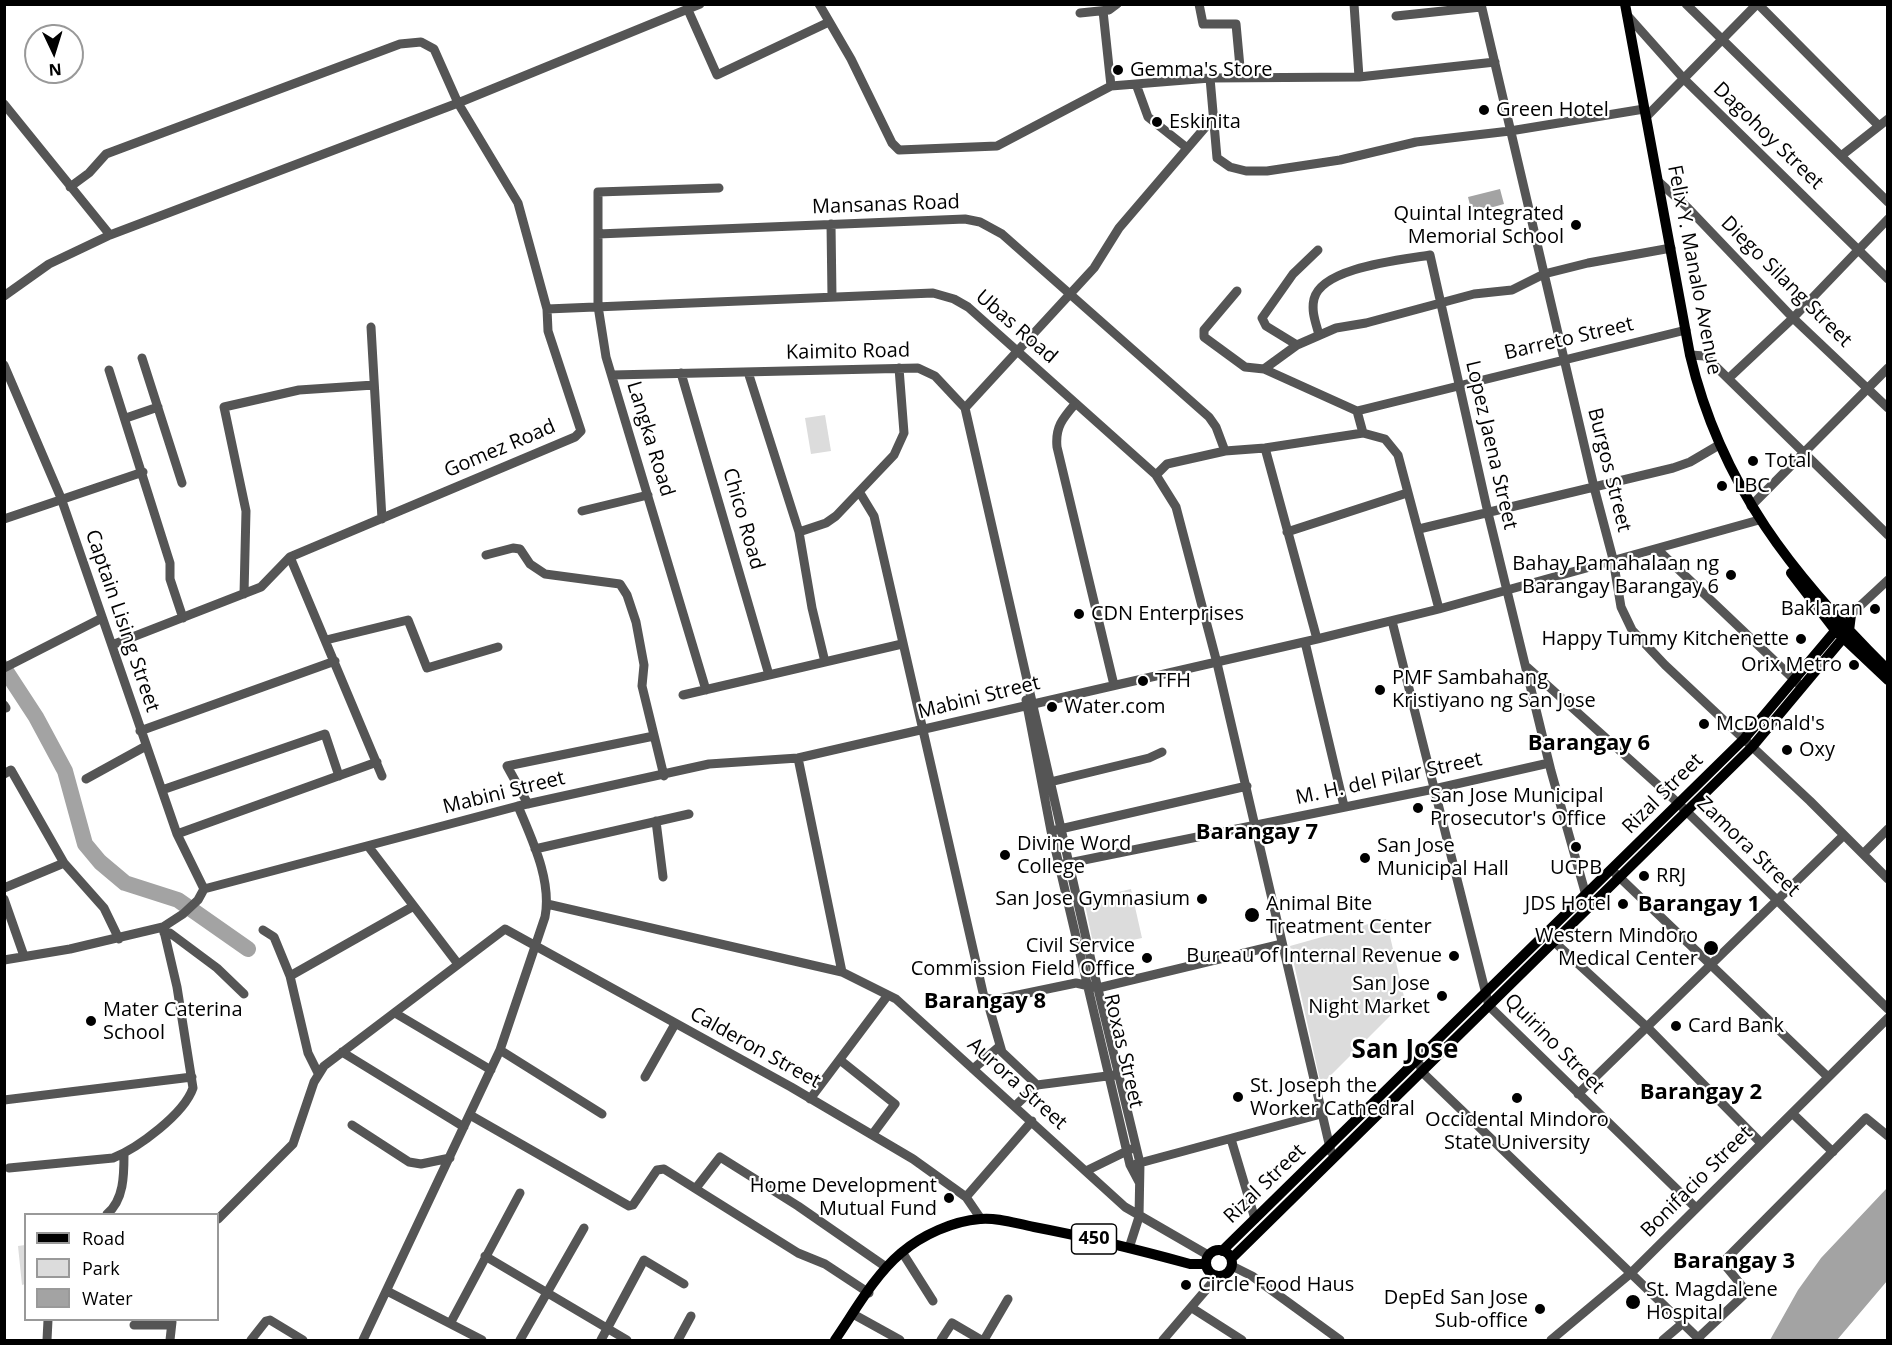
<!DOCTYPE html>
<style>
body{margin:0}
#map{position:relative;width:1892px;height:1345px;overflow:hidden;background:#fff;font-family:"Open Sans",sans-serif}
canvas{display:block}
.frame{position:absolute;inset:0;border:6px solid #000;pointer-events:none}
.legend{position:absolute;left:24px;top:1213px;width:195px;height:108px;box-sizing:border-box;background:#fff;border:2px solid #999;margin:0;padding:8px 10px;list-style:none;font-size:18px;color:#000}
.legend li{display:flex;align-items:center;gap:12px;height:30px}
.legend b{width:30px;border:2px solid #999}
.north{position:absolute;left:24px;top:24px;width:60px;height:60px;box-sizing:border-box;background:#fff;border:2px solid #999;border-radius:50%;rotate:176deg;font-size:16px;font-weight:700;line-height:24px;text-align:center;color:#000}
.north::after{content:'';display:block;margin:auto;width:21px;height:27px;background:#000;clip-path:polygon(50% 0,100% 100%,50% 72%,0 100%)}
</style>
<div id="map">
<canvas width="1892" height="1345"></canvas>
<div class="frame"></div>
<ul class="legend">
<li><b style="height:8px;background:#000"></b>Road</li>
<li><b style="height:16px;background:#dcdcdc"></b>Park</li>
<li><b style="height:16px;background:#a3a3a3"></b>Water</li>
</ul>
<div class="north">N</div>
</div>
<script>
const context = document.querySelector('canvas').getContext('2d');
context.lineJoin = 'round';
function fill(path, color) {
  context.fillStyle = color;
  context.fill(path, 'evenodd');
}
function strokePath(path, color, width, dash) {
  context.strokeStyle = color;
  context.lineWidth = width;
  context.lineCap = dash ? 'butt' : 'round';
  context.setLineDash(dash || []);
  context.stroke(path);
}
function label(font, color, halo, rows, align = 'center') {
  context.font = font + ' "Open Sans",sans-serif';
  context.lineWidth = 4.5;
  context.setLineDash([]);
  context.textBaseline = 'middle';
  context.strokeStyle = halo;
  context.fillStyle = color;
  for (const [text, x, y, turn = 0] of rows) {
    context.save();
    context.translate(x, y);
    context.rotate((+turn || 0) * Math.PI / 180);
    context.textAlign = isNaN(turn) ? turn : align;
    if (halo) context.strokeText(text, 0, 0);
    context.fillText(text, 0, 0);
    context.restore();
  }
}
fill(new Path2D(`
 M825,415L831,451L811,454L805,418Z
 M1131,889L1142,938L1094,948L1084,900Z
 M1386,919L1405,1001L1321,1085L1290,946Z
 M25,1245V1284L22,1285L18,1246Z`), '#dcdcdc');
fill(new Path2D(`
 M1500,189L1504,204L1472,213L1468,197Z
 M1887,1188V1281L1837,1340H1770L1798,1290L1821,1258Z`), '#a3a3a3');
strokePath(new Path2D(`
 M4,668L36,717L65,771L85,844L100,862L125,883L178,900L248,949`), '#a3a3a3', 16);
strokePath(new Path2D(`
 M819,4L851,59L892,143L899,150L997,146L1111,86L1210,78L1359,77L1495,62
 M1199,4L1203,24H1236L1241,78
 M1354,4L1359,77
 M1481,4L1594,487L1613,559L1621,607L1632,630L1665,665L1810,801L1888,879
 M1686,4L1888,202
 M1758,4L1879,126
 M688,10L717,75L829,22
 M1103,11L1111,86
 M1080,13L1109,10L1117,4
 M1627,15L1684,79L1888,279
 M1396,16L1481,7
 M1210,78L1217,158L1230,167L1246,171H1267L1340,160L1416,142L1510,131L1644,109
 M1136,84L1148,117L1187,148
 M4,104L110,235
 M1646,117L1757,4
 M1841,156L1888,119
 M1659,182L1688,208L1793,318L1888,408
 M70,187L89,173L106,154L400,44L421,42L434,49L458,103L518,203L547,309L548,331L581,431L575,437L290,557L261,587L112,645
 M831,224L832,297
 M598,234L965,219L980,222L1002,234L1209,417L1216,427L1225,451
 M1237,291L1204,330V337L1245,367L1264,369L1357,411
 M4,296L49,264L110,235L458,103L700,4
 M547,309L933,293L954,299L968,307L1156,475L1176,507L1217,663L1331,1152
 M371,327L382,519
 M1319,335C1316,323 1311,312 1314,299C1322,267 1402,260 1430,255L1488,513L1551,771L1587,899
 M1297,345L1266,326L1262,318L1293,274L1318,250
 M1690,355L1705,356L1888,535
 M142,358L182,483
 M4,365L61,498L177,834L204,889
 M1264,369L1297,345L1336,328L1366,323L1474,294L1512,290L1544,274L1588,263L1671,248
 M109,370L170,563V579L183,618
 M748,372L799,532L812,608L825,662
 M681,373L769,675
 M612,375L918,368L935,376L965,408L1091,960L1140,1163L1139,1217L1129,1248
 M1729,378L1793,318L1888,219
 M1075,404C1063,418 1055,427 1057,447L1114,685
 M965,408L1094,268L1119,228L1214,117
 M1357,411L1686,330
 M1357,411L1363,433
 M126,418L158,407
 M1265,448L1317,639
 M1156,475L1167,464L1225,451L1265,448L1363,433L1385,439L1398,455L1439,609
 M860,493L874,516L984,997L994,1000L1076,983L1098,988L1282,944
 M1751,506L1888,368
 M582,511L648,495
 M4,519L143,472
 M1419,529L1673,468L1690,462L1719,445
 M799,532L826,523L836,516L894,455L904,433L899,368
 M1287,532L1407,493
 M1657,549L1801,686
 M486,555L513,548L520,549L530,564L545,574L620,584L627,595L636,622L644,665L642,686L664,776
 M290,557L382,776
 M244,594L246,511L224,407L299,390L374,385
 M1846,619L1888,580
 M1392,621L1489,1006L1696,1208
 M326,640L408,620L427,668L498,647
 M1305,642L1344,806
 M1527,667L1678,803L1888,1009
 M4,668L102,618
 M706,690L606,357L598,306V192L719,188
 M683,695L902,644
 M1026,700L1051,831L1130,1165L1139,1182
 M4,705L6,708
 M140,731L335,661
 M798,758L842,972
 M4,774L11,770L64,863L104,908L119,939
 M86,779L146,746
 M1046,783L1149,758L1162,752
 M162,790L325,734L339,776
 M528,804L507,766L654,736
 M656,821L663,877
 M1056,830L1247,786
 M177,834L377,762
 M368,846L458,964
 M535,849L689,814
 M1863,854L1888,829
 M1064,864L1434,789L1549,763
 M1615,873L1828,1077
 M4,888L64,863
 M204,889L518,806L709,764L798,758L1317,639L1439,609L1759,520
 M4,899L24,956
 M547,904L842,972L896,999L1125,1207L1208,1255
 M263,930L274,937L290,976L308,1053L318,1073
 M164,933H170L217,968L244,994
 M1550,938L1648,1028L1761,1143
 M4,960L70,949L163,927L183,914L198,900L204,889
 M290,976L412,907
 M987,1000L1002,1052L1037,1085
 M395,1013L491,1070
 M500,1050L602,1114
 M342,1052L464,1127
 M840,1060L895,1104L872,1135
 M1420,1065L1422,1072L1700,1340
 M973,1069L1000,1046
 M645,1077L675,1024
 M1578,1094L1844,835
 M810,1099L888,995
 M4,1100L192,1077
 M1015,1106L1037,1085L1115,1075
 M1792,1113L1833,1152
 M470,1115L629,1206L633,1205L657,1170L664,1169L798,1253L825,1264L869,1293
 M352,1125L409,1162L421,1164L450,1158
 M1231,1139L1255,1219
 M1136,1164L1321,1114
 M9,1168L113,1158C138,1148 184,1114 193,1088L177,987L163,927
 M1088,1170L1131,1149
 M696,1188L720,1157L798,1206L886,1267
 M966,1197L1032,1121
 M107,1214C124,1200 124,1175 124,1154
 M218,1219L293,1144L314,1082L324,1066L505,929L791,1087L913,1159L966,1197L981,1219
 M902,1252L933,1301
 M485,1256L627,1340
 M1232,1266L1252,1276L1340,1340
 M387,1291L482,1340
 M1192,1308L1242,1340
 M853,1314L900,1340
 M451,1322L520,1193
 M134,1325H171
 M1698,1338L1747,1292L1724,1264L1725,1260L1866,1118L1888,1136
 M47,1340L48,1320
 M170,1340L172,1322
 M251,1340L266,1321L270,1320L303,1340
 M363,1340L500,1050L545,917C552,880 532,840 518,806
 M520,1340L584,1228
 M601,1340L644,1260L684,1284
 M678,1340L691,1316
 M941,1340L952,1323L981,1340
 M984,1340L1008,1299
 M1163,1340L1211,1284L1216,1275
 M1551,1340L1631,1273L1888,1018
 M1663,1340L1683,1323`), '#555', 9);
strokePath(new Path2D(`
 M1625,4L1690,355C1721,486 1794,577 1888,670
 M1791,573L1835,630L1888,680
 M1849,631L1851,615
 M1206 1263a13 13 0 1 1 26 0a13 13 0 1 1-26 0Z
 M1222,1251L1744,739L1841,624
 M1232,1258L1752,747L1849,631
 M835,1340C855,1311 874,1276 901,1253C922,1235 953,1221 980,1219C998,1217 1017,1224 1034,1227C1087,1237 1139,1250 1190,1264H1206`), '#000', 10);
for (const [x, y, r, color] of [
 [1118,70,6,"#000"],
 [1484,110,6,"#000"],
 [1157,122,6,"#000"],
 [1576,225,6,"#000"],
 [1753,461,6,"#000"],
 [1722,486,6,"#000"],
 [1731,575,6,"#000"],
 [1875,609,6,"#000"],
 [1079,614,6,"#000"],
 [1801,639,6,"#000"],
 [1854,665,6,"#000"],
 [1143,681,6,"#000"],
 [1380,690,6,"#000"],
 [1052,707,6,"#000"],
 [1704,724,6,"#000"],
 [1787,750,6,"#000"],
 [1418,808,6,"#000"],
 [1576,847,6,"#000"],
 [1005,855,6,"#000"],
 [1365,858,6,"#000"],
 [1644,876,6,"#000"],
 [1202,899,6,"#000"],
 [1623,904,6,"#000"],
 [1252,915,8,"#000"],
 [1711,948,8,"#000"],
 [1454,956,6,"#000"],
 [1147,958,6,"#000"],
 [1442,996,6,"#000"],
 [91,1021,6,"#000"],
 [1676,1026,6,"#000"],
 [1238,1097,6,"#000"],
 [1517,1098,6,"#000"],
 [949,1198,6,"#000"],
 [1186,1285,6,"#000"],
 [1633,1302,8,"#000"],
 [1540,1309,6,"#000"]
]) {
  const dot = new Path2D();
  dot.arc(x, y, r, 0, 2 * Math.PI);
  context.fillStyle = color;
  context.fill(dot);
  strokePath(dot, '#fff', 2);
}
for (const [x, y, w] of [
 [1094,1239,45]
]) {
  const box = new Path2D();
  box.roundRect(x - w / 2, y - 15, w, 30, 4.5);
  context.fillStyle = '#fff';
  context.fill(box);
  strokePath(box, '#000', 1.5);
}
label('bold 18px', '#000', null, [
 ["450",1094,1239]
]);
label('20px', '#000', '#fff', [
 ["Gemma's Store",1130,70],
 ["Green Hotel",1496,110],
 ["Eskinita",1169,122],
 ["Quintal Integrated",1564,214,"right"],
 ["Memorial School",1564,237,"right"],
 ["Total",1765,461],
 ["LBC",1734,486],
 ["Bahay Pamahalaan ng",1719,564,"right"],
 ["Barangay Barangay 6",1719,587,"right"],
 ["Baklaran",1863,609,"right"],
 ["CDN Enterprises",1091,614],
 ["Happy Tummy Kitchenette",1789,639,"right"],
 ["Orix Metro",1842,665,"right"],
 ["PMF Sambahang",1392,678],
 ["Kristiyano ng San Jose",1392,701],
 ["TFH",1155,681],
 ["Water.com",1064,707],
 ["McDonald's",1716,724],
 ["Oxy",1799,750],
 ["San Jose Municipal",1430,796],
 ["Prosecutor's Office",1430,819],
 ["Divine Word",1017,844],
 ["College",1017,867],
 ["San Jose",1377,846],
 ["Municipal Hall",1377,869],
 ["UCPB",1576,868,"center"],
 ["RRJ",1656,876],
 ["San Jose Gymnasium",1190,899,"right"],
 ["Animal Bite",1266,904],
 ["Treatment Center",1266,927],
 ["JDS Hotel",1611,904,"right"],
 ["Western Mindoro",1698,936,"right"],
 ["Medical Center",1698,959,"right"],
 ["Civil Service",1135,946,"right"],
 ["Commission Field Office",1135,969,"right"],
 ["Bureau of Internal Revenue",1442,956,"right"],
 ["San Jose",1430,984,"right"],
 ["Night Market",1430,1007,"right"],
 ["Mater Caterina",103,1010],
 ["School",103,1033],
 ["Card Bank",1688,1026],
 ["St. Joseph the",1250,1086],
 ["Worker Cathedral",1250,1109],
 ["Occidental Mindoro",1517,1120,"center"],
 ["State University",1517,1143,"center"],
 ["Home Development",937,1186,"right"],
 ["Mutual Fund",937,1209,"right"],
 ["Circle Food Haus",1198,1285],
 ["St. Magdalene",1646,1290],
 ["Hospital",1646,1313],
 ["DepEd San Jose",1528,1298,"right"],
 ["Sub-office",1528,1321,"right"]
], 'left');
label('20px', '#000', '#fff', [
 ["Dagohoy Street",1768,136,44],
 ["Mansanas Road",886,205,-2],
 ["Felix Y. Manalo Avenue",1694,270,79],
 ["Diego Silang Street",1786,282,45],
 ["Ubas Road",1016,327,41],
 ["Barreto Street",1569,339,-13],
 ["Kaimito Road",848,352,-1],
 ["Langka Road",650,439,73],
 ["Lopez Jaena Street",1491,445,77],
 ["Gomez Road",500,449,-23],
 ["Burgos Street",1609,470,76],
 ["Chico Road",743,519,74],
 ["Captain Lising Street",122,621,71],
 ["Mabini Street",979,698,-14],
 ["M. H. del Pilar Street",1389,779,-12],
 ["Mabini Street",504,793,-14],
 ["Rizal Street",1663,794,-45],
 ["Zamora Street",1748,847,44],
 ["Quirino Street",1554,1044,45],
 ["Calderon Street",755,1048,29],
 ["Roxas Street",1123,1051,77],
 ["Aurora Street",1017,1084,42],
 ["Bonifacio Street",1697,1182,-45],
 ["Rizal Street",1265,1184,-44]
]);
label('bold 22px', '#000', '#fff', [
 ["Barangay 6",1589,744],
 ["Barangay 7",1257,833],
 ["Barangay 1",1699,905],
 ["Barangay 8",985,1002],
 ["Barangay 2",1701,1093],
 ["Barangay 3",1734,1262]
]);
label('bold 26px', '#000', '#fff', [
 ["San Jose",1405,1051]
]);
</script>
